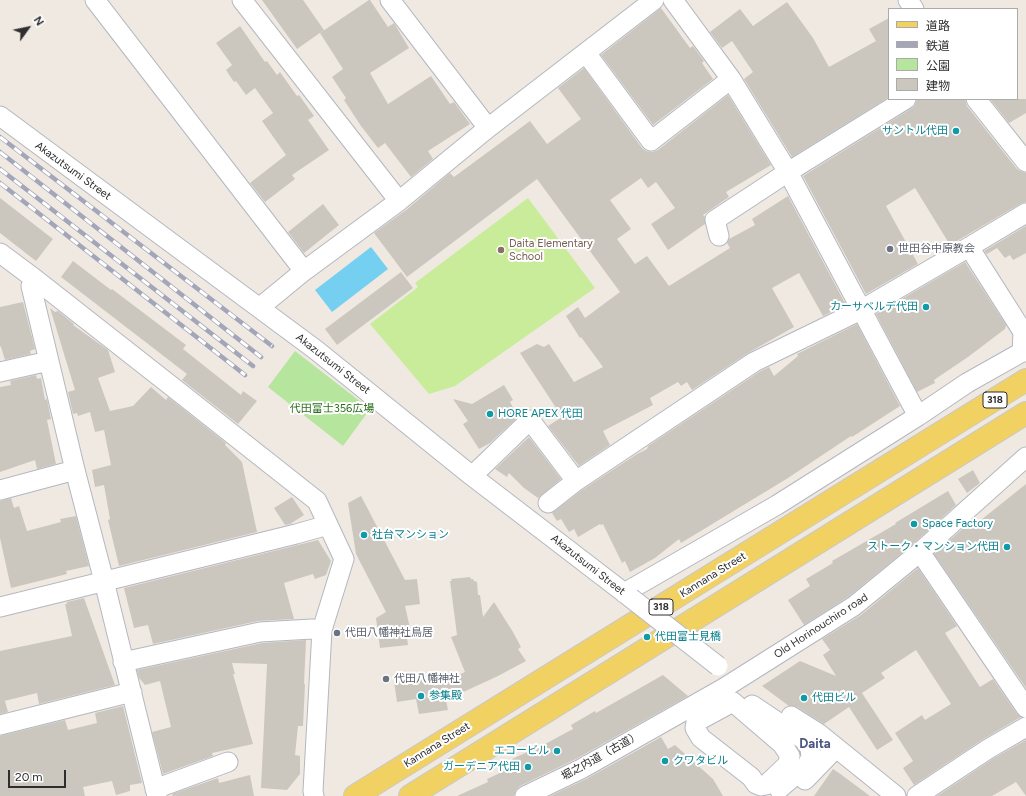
<!DOCTYPE html>
<meta charset="utf-8">
<style>
body{margin:0}
#map{position:relative;width:1026px;height:796px;overflow:hidden;background:#efe9e1;font-family:Figtree,"Noto Sans JP",sans-serif}
canvas{display:block}
.legend{position:absolute;left:888px;top:8px;width:130px;height:92px;box-sizing:border-box;background:#fff;border:1px solid #ababab;margin:0;padding:5px 7px;list-style:none;font-size:12px;color:#2e2e2e}
.legend li{display:flex;align-items:center;gap:8px;height:20px}
.legend b{width:20px;border:1px solid #ababab}
.north{position:absolute;left:8px;top:8px;width:40px;height:40px;-webkit-text-stroke:3px #fff;paint-order:stroke;rotate:57deg;font-size:11px;font-weight:700;line-height:16px;text-align:center;color:#2e2e2e}
.north::after{content:'';display:block;margin:auto;width:14px;height:18px;background:#2e2e2e;clip-path:polygon(50% 0,100% 100%,50% 72%,0 100%)}
.scale{position:absolute;left:8px;top:770px;width:58px;height:18px;box-sizing:border-box;border:2px solid #2e2e2e;border-top:0;padding-left:5px;font-size:12px;line-height:14px;white-space:nowrap;color:#2e2e2e;-webkit-text-stroke:3px #fff;paint-order:stroke}
</style>
<div id="map">
<canvas width="1026" height="796"></canvas>
<ul class="legend">
<li><b style="height:5px;background:#f2d163"></b>道路</li>
<li><b style="height:5px;background:#a3a6b8"></b>鉄道</li>
<li><b style="height:11px;background:#b6e59e"></b>公園</li>
<li><b style="height:11px;background:#cbc7bf"></b>建物</li>
</ul>
<div class="north">N</div>
<div class="scale">20 m</div>
</div>
<script>
const context = document.querySelector('canvas').getContext('2d');
context.lineJoin = 'round';
function fill(path, color) {
  context.fillStyle = color;
  context.fill(path, 'evenodd');
}
function strokePath(path, color, width, dash) {
  context.strokeStyle = color;
  context.lineWidth = width;
  context.lineCap = dash ? 'butt' : 'round';
  context.setLineDash(dash || []);
  context.stroke(path);
}
function label(font, color, halo, rows, align = 'center') {
  context.font = font + ' Figtree,"Noto Sans JP",sans-serif';
  context.lineWidth = 4;
  context.setLineDash([]);
  context.textBaseline = 'middle';
  context.strokeStyle = halo;
  context.fillStyle = color;
  for (const [text, x, y, turn = 0] of rows) {
    context.save();
    context.translate(x, y);
    context.rotate((+turn || 0) * Math.PI / 180);
    context.textAlign = isNaN(turn) ? turn : align;
    if (halo) context.strokeText(text, 0, 0);
    context.fillText(text, 0, 0);
    context.restore();
  }
}
fill(new Path2D(`
 M295,351L370,409L343,446L268,387Z`), '#b6e59e');
fill(new Path2D(`
 M528,198L595,288L455,386L429,394L370,324L418,287L415,283Z`), '#c9ec9a');
fill(new Path2D(`
 M371,247L388,269L332,312L315,290Z`), '#75cff0');
fill(new Path2D(`
 M262,0H303L324,30L297,49Z
 M369,0H370L388,27L394,23L409,48L370,73L388,104L431,76L450,104L454,102L470,124L428,151L433,159L411,177L385,143L378,148L361,126L344,100L346,98L332,77L343,69L320,33Z
 M787,2L813,38L829,67L876,41L869,29L889,18V97L792,157L744,79L753,72L732,41L722,48L710,32L740,9L753,26Z
 M661,8L690,48L693,46L704,61L702,63L713,79L653,125L601,55Z
 M240,26L265,62L267,61L277,75L280,72L297,96L299,95L314,116L308,120L329,150L292,175L295,179L265,202L250,183L286,155L262,121L273,113L255,88L246,95L236,81L234,82L226,70L232,65L216,43Z
 M584,68L642,148L646,151L652,152L658,150L728,95L771,165L726,192L729,197L703,215L705,217V224L668,250L651,224L675,208L656,182L648,188L641,178L610,200L631,229L617,239L635,264L647,256L669,286L730,248L727,243L729,239L755,225L752,219L788,196L846,305L823,316L799,273L772,288L794,327L748,353L692,390L687,382L681,386L678,382L650,398L653,405L603,431L610,445L579,466L548,426L562,417L520,353L537,344L544,347L549,344L574,382L603,367L581,337L580,338L566,316L578,307L585,318L620,292L537,179L407,277L374,233L406,210L450,173L454,177L530,121L547,144L581,119L558,88Z
 M917,99H965L967,106L1017,169L1022,172L1026,173V202L1020,204L950,245L915,188L886,206L918,264L866,294L803,176L912,108L915,105Z
 M990,99H1026V113L1009,123Z
 M0,198L53,239L36,261L0,233Z
 M323,204L339,225L304,253L288,232Z
 M1026,226V253L1013,260L1010,255L1005,258L997,248L987,254L984,251Z
 M73,261L111,290L112,289L186,345L183,349L241,395L243,391L257,401L238,424L182,380L187,374L61,277Z
 M965,262L1006,325L1005,329L968,357L934,380L935,383L917,392L876,314Z
 M401,272L413,288L337,345L325,329Z
 M23,302L35,349L30,351L31,354L5,360L1,347L0,346V307Z
 M50,308L55,312L58,311L74,324L73,325L108,350L115,372L98,378L110,411L133,406L151,387L166,400L168,397L226,443L225,445L242,462L257,532L119,566L108,520L110,519L104,485L95,487L92,470L111,465L104,430L95,432L90,412L78,416L77,413L73,414L68,392L75,390Z
 M857,324L900,406L852,437L851,436L788,478L681,543L679,539L655,558L630,572L625,561L622,563L603,524L601,525L600,524L578,537L574,529L569,532L561,519L557,521L552,513L582,490L637,454L647,449L648,446L759,372L769,367L774,376L798,356L797,354Z
 M36,375L37,379L41,378L45,400L47,399L51,419L47,420L56,464L37,469L35,460L0,472V387L11,385L10,381Z
 M504,385L513,400L510,402L518,417L490,443L479,449L463,424L468,421L453,399L472,404Z
 M529,437L561,479L538,498L524,488L509,473L507,477L495,469Z
 M973,470L980,483L967,493L958,479Z
 M1026,484V688L934,554L968,524L971,528Z
 M948,491L956,505L913,544L848,597L804,625L788,600L810,586L806,579L833,563L832,561L896,524L895,523Z
 M361,496L405,580L417,579L420,604L405,606L412,637L407,638L408,645L380,648L376,618L386,612L356,554L348,503Z
 M292,497L304,515L290,524L285,525L274,508Z
 M11,498L14,508L19,506L27,531L61,522L60,519L76,516L89,566L66,571L67,574L11,588L0,538V501Z
 M318,540L331,561L326,575L315,579L313,574L284,583L294,619L258,621L153,644L148,625L134,628L124,588Z
 M918,568L957,626L945,633L980,687L993,679L1017,714L1021,717L982,740L914,785L903,768L913,761L895,733L922,715L925,720L951,704L916,650L881,673L885,678L862,693L893,740L877,750L849,707L824,724L797,707L789,706L762,686L800,661L836,676L823,655L830,650L822,639L861,615Z
 M470,577L471,579H473L474,581L477,582L478,595H480L483,617L494,602L513,632L521,647L518,649L526,661L498,676L446,700L448,710L419,714L416,699L397,702L394,681L432,675L434,686L465,672L451,637L457,635L450,581H452L451,579Z
 M84,598L115,685L39,704L37,693L4,701H5L8,712L0,714V651L72,636L65,604H67V602Z
 M306,640L304,684H305L303,726H298L295,755L300,756V774L287,790L261,788L267,664L232,663L235,674H233L253,744L212,753L213,756L163,774L152,732L171,727L160,681L145,685L139,678L137,670L262,643Z
 M663,675L688,696L576,759L520,786L516,790L514,796H457L488,782L487,779L515,766L512,759L532,750V751L573,729L571,725L595,711L596,713Z
 M123,706L142,783L130,785V791L116,795L112,781L83,787L85,796H0V736L65,720L68,730L97,723L95,713Z
 M661,737L668,749L675,745L713,779L723,796H550L586,779Z
 M1026,740V796L1016,782L992,796H937L994,758Z
 M833,769L839,773L870,796H814Z
 M250,775L254,796H173L172,794L218,778L219,783Z`), '#cbc7bf');
const minor = new Path2D(`
 M95,0L304,271
 M242,0L399,201
 M390,0L488,128
 M673,0L731,79L788,172L918,416
 M908,0L914,9
 M586,53L651,141L731,79
 M976,99L1026,162
 M0,116L316,350L472,476L631,598
 M719,236L715,220L788,172L906,99
 M969,247L1023,332L1022,352
 M0,253L35,279L179,392L317,501L344,559L322,630L313,791L314,796
 M35,279L31,286L75,470L104,581L157,796
 M259,308L304,271L399,201L488,128L654,0
 M0,372L49,361
 M472,476L530,420L576,481
 M0,490L75,470
 M548,503L576,481L754,362L861,310L969,247L1026,213
 M920,552L1026,708
 M624,593L777,505L918,416L967,383L1022,352H1026
 M0,607L296,534L328,525
 M123,662L260,632L312,629L322,630
 M733,702L782,744L790,756L787,765L766,785L761,786L756,784L751,777L701,738L695,728L696,722Z
 M752,705L803,739L810,748L811,757L807,765L779,789
 M791,716L818,733L896,796
 M0,725L132,692
 M805,780L836,748
 M155,789L228,762
 M525,796L581,769L724,688L854,606L920,552L1026,457
 M917,796L988,749L1026,727`);
const major = new Path2D(`
 M355,796L1026,380
 M410,796L1026,413`);
strokePath(minor, '#b4b7c1', 21);
strokePath(major, '#c9c9c9', 24);
strokePath(minor, '#fff', 19);
strokePath(major, '#f2d163', 22);
const rail = new Path2D(`
 M0,137L272,346
 M0,152L261,357
 M0,169L253,366
 M0,183L245,375`);
strokePath(rail, '#a3a6b8', 4.5);
strokePath(rail, '#fff', 3, [9]);
const minorBridge = new Path2D(`
 M631,598L718,666`);
strokePath(minorBridge, '#b4b7c1', 21, []);
strokePath(minorBridge, '#fff', 19);
for (const [x, y, r, color] of [
 [956,131,4,"#0f9aa8"],
 [890,249,4,"#6b7280"],
 [501,250,4,"#8d6e63"],
 [926,307,4,"#0f9aa8"],
 [490,414,4,"#0f9aa8"],
 [914,524,4,"#0f9aa8"],
 [364,535,4,"#0f9aa8"],
 [1007,547,4,"#0f9aa8"],
 [337,633,4,"#6b7280"],
 [647,637,4,"#0f9aa8"],
 [386,679,4,"#6b7280"],
 [421,696,4,"#0f9aa8"],
 [804,698,4,"#0f9aa8"],
 [557,751,4,"#0f9aa8"],
 [665,761,4,"#0f9aa8"],
 [528,767,4,"#0f9aa8"]
]) {
  const dot = new Path2D();
  dot.arc(x, y, r, 0, 2 * Math.PI);
  context.fillStyle = color;
  context.fill(dot);
  strokePath(dot, '#fff', 1.5);
}
for (const [x, y, w] of [
 [995,400,24],
 [661,607,24]
]) {
  const box = new Path2D();
  box.roundRect(x - w / 2, y - 8, w, 16, 3);
  context.fillStyle = '#fff';
  context.fill(box);
  strokePath(box, '#2e2e2e', 1);
}
label('bold 10px', '#2e2e2e', null, [
 ["318",995,400],
 ["318",661,607]
]);
label('11px', '#0d838f', '#fff', [
 ["サントル代田",948,131,"right"],
 ["カーサベルデ代田",918,307,"right"],
 ["HORE APEX 代田",498,414],
 ["Space Factory",922,524],
 ["社台マンション",372,535],
 ["ストーク・マンション代田",999,547,"right"],
 ["代田富士見橋",655,637],
 ["参集殿",429,696],
 ["代田ビル",812,698],
 ["エコービル",549,751,"right"],
 ["クワタビル",673,761],
 ["ガーデニア代田",520,767,"right"]
], 'left');
label('11px', '#2e2e2e', '#fff', [
 ["Akazutsumi Street",73,171,36],
 ["Akazutsumi Street",333,364,38],
 ["Akazutsumi Street",588,565,38],
 ["Kannana Street",713,575,-32],
 ["Old Horinouchiro road",821,626,-33],
 ["Kannana Street",437,745,-32],
 ["堀之内道（古道）",601,756,-29]
]);
label('11px', '#785e54', '#fff', [
 ["Daita Elementary",509,244],
 ["School",509,257]
], 'left');
label('11px', '#5b616d', '#fff', [
 ["世田谷中原教会",898,249],
 ["代田八幡神社鳥居",345,633],
 ["代田八幡神社",394,679]
], 'left');
label('11px', '#2c6e1b', '#fff', [
 ["代田富士356広場",332,409]
]);
label('bold 13px', '#4d5680', '#fff', [
 ["Daita",815,744]
]);
</script>
